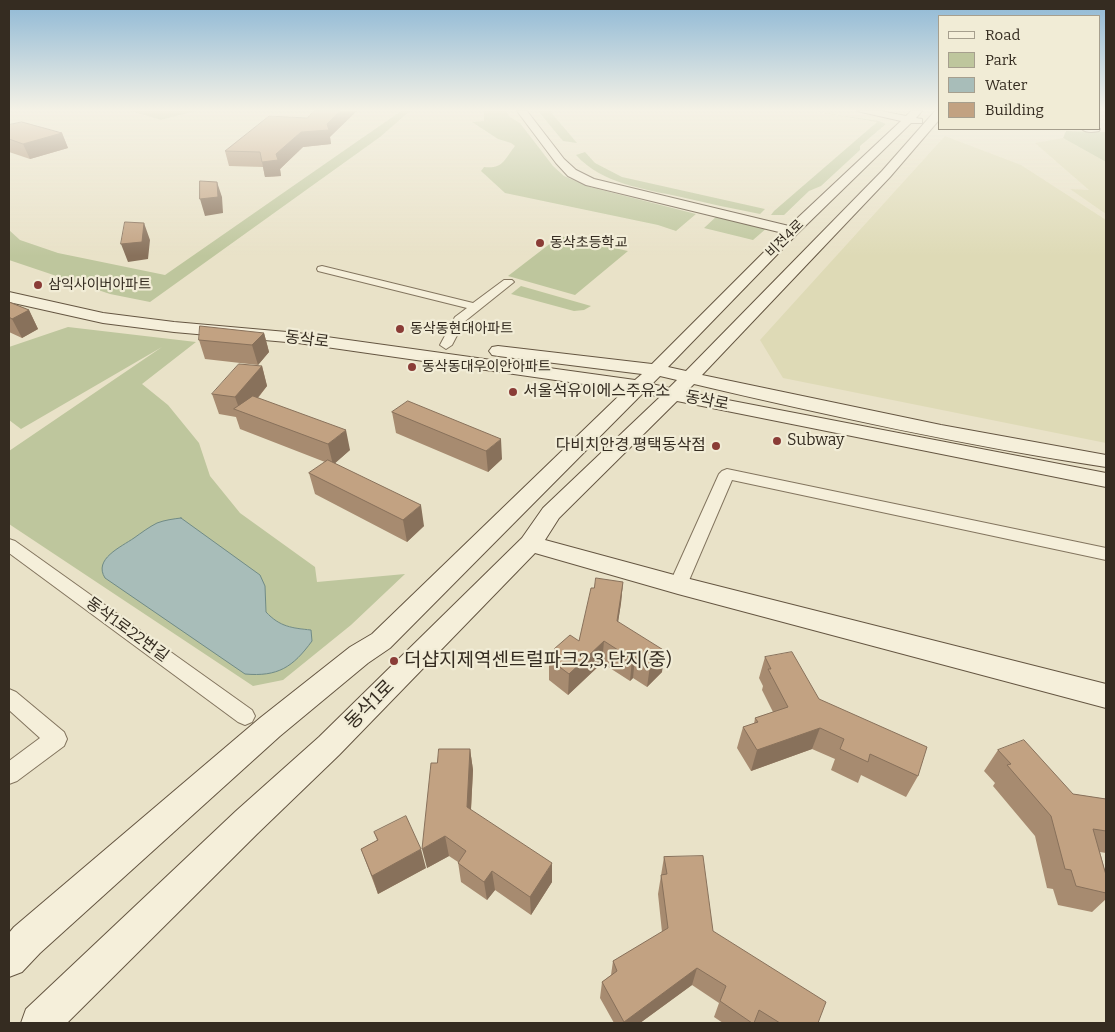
<!DOCTYPE html>
<meta charset="utf-8">
<style>
body{margin:0}
#map{position:relative;width:1115px;height:1032px;overflow:hidden;background:#e9e2c8;font-family:Bitter,serif}
canvas{display:block}
.frame{position:absolute;inset:0;border:10px solid #352c21;pointer-events:none}
.legend{position:absolute;left:938px;top:15px;width:162px;height:115px;box-sizing:border-box;background:#f1ecd6;border:1px solid #a69f8e;margin:0;padding:6px 9px;list-style:none;font-size:15px;color:#352c21}
.legend li{display:flex;align-items:center;gap:10px;height:25px}
.legend b{width:25px;border:1px solid #a69f8e}
</style>
<div id="map">
<canvas width="1115" height="1032"></canvas>
<div class="frame"></div>
<ul class="legend">
<li><b style="height:6px;background:#f5efda"></b>Road</li>
<li><b style="height:14px;background:#bec69d"></b>Park</li>
<li><b style="height:14px;background:#a8bdb9"></b>Water</li>
<li><b style="height:14px;background:#c2a282"></b>Building</li>
</ul>
</div>
<script>
const context = document.querySelector('canvas').getContext('2d');
context.lineJoin = 'round';
function fill(path, color) {
  context.fillStyle = color;
  context.fill(path, 'evenodd');
}
function strokePath(path, color, width, dash) {
  context.strokeStyle = color;
  context.lineWidth = width;
  context.lineCap = dash ? 'butt' : 'round';
  context.setLineDash(dash || []);
  context.stroke(path);
}
function label(font, color, halo, rows, align = 'center') {
  context.font = font + ' Bitter,"Noto Sans KR",serif';
  context.lineWidth = 4.5;
  context.setLineDash([]);
  context.textBaseline = 'middle';
  context.strokeStyle = halo;
  context.fillStyle = color;
  for (const [text, x, y, turn = 0] of rows) {
    context.save();
    context.translate(x, y);
    context.rotate((+turn || 0) * Math.PI / 180);
    context.textAlign = isNaN(turn) ? turn : align;
    if (halo) context.strokeText(text, 0, 0);
    context.fillText(text, 0, 0);
    context.restore();
  }
}
fill(new Path2D(`
 M945,136L1021,165L1106,220V443L783,378L760,340Z
 M1063,138L1106,162V214L1070,189L1089,190L1035,143Z`), '#dedab6');
fill(new Path2D(`
 M130,111H195L161,120Z
 M401,111H410L380,137L150,302L110,294L9,260V230L20,240L58,253L165,275Z
 M484,111H506L510,117L520,123L553,166L564,176L590,187L696,214L676,231L658,225L505,193L481,171L484,167C503,169 504,160 515,146L511,143L498,139L472,122L484,121Z
 M538,111H550L577,143L563,141Z
 M811,111L879,121L886,124L860,146V150L821,186L809,191L784,215H771L774,211L877,122Z
 M1066,131L1106,132V162L1063,138Z
 M585,152L595,163L622,177L765,209L760,214C734,209 707,203 681,197C645,189 602,184 576,155Z
 M718,215L768,227L753,240L704,228Z
 M560,236L628,251L575,295L508,276Z
 M521,286L591,306L584,310L574,311L511,294Z
 M68,327L196,342L142,384L168,405L199,443L210,476L240,513L315,567L317,582L405,574L351,625L283,680L253,686L9,524V451L162,347L21,429L9,420V347ZM265,600C265,603 265,609 266,612C274,627 297,628 311,630L246,674Z`), '#bec69d');
const water = new Path2D(`
 M181,518L260,575L265,586L266,612C280,627 292,628 311,630L312,641C293,667 278,677 245,674L105,578C93,559 121,547 134,538C141,533 149,527 157,523C165,520 173,519 181,518Z`);
fill(water, '#a8bdb9');
strokePath(water, '#708b86', 1);
const street = new Path2D(`
 M1099,128L1100,129L1099,131C1094,132 1086,133 1082,129Z
 M322,266L473,303L504,280H512L514,282L464,322L452,345L446,349L440,345L455,317L467,308L318,271L317,269L318,267Z
 M727,469L1106,548V560L732,480L687,585L684,590L678,592L672,590L669,585L719,474L722,471Z
 M9,539L15,541L252,710L255,716L252,722L245,725L238,722L9,553Z
 M9,689L16,692L64,732L67,739L64,746L17,781L9,784V761L40,738L9,710Z`);
const secondary = new Path2D(`
 M517,111H527L564,159L576,170L594,179L789,226L901,121L857,111H881L906,116L911,111H922L916,118L922,119V123H911L797,234L668,367L686,371L882,171L935,111H939V120L890,177L702,375L941,425L1106,455V467C968,446 830,416 694,384L686,392L1106,473V487L677,401L559,518L545,540L678,576L1106,684V708L678,594L535,553L339,755L258,833L67,1023H21L26,1009L236,811L319,737L522,538L543,508L660,397L643,393L390,648L368,663L280,736L40,953L22,972L9,977V933L14,927L260,718L350,647L372,634L625,390L298,343L174,332L103,323L9,302V292L103,313L174,322L298,333L635,380L642,374L498,356L492,355L489,351L492,347L498,346L652,364L783,233L586,185L568,176L556,163ZM660,376L677,380L669,388L652,384Z`);
strokePath(street, '#83755f', 2);
strokePath(secondary, '#655642', 2);
fill(street, '#f5efda');
fill(secondary, '#f5efda');
fill(new Path2D(`
 M9,125L62,133L68,148L30,159L9,152Z
 M330,137L331,144L303,147L280,169L281,176L265,177L263,167L229,166L225,151Z
 M9,302L29,310L38,329L22,338L9,332Z
 M264,333L269,352L258,365L205,359L199,340Z
 M262,366L267,386L258,398L350,450L335,463L424,526L407,542L315,494L309,473L325,462L240,429L236,417L219,414L212,394Z
 M408,401L502,459L488,472L396,433L392,412Z
 M623,582L621,603L618,622L662,672L647,687L633,678L630,681L602,663L568,695L549,680V659L554,654V649L579,641L594,588Z
 M765,657L918,776L906,797L861,775L858,783L831,770L835,759L812,749L751,771L737,748L743,727L754,724L755,718L773,712L762,690L763,686L759,678Z
 M470,749L473,770L471,810L552,882L531,915L495,890L487,900L461,882L458,862L449,856L427,868L437,763Z
 M998,750L1073,794L1106,799V853L1100,852L1106,875V899L1092,912L1058,905L1053,889L1047,888L1035,836L993,786L995,783L984,771Z
 M374,832L426,868L378,894L361,849L377,840Z
 M664,857L713,931L818,1023H723L714,1017L719,1003L692,985L640,1023H614L600,998L602,982L611,975L613,961L662,932L658,894Z`), '#a78b70');
fill(new Path2D(`
 M340,111H357L330,137L331,144L303,147L280,169L281,176L265,177L262,162L301,132L327,124Z
 M62,133L68,148L30,159L23,144Z
 M217,182L222,197L223,213L205,216L200,199Z
 M144,223L150,240L148,259L128,262L121,244Z
 M29,310L38,329L22,338L12,319Z
 M264,333L269,352L258,365L252,345Z
 M262,366L267,386L245,413L240,411L235,397Z
 M346,430L350,450L333,465L328,444Z
 M501,439L502,459L488,472L486,451Z
 M421,505L424,526L407,542L403,520Z
 M623,582L621,603L615,642L617,621Z
 M604,641L602,663L568,695L569,674Z
 M665,651L662,672L647,687L650,666Z
 M635,657L633,678L630,681L632,659Z
 M820,728L812,749L751,771L757,750Z
 M470,749L473,770L470,827L467,807Z
 M445,836L449,856L427,868L422,849Z
 M421,849L426,868L378,894L372,876Z
 M552,863V882L531,915L530,897Z
 M492,871L495,890L487,900L484,882Z
 M697,968L692,985L640,1023H624V1022Z`), '#88715b');
const building = new Path2D(`
 M314,111H340L327,124L329,130L301,132L276,154L278,160L262,162L260,152L225,151L269,116L307,118Z
 M22,122L62,133L23,144L9,139V125Z
 M200,181L217,182L218,197L200,199Z
 M125,222L144,223L142,242L121,244Z
 M9,302L29,310L12,319L9,317Z
 M200,326L264,333L252,345L199,340Z
 M239,364L262,366L235,397L212,394Z
 M253,396L346,430L328,444L234,409Z
 M408,401L501,439L486,451L392,412Z
 M328,460L421,505L403,520L309,473Z
 M596,578L623,582L617,621L665,651L650,666L635,657L632,659L604,641L569,674L549,659L558,651L554,649L570,635L579,641L591,588H594Z
 M792,652L819,699L927,747L918,776L870,754L868,762L840,749L844,739L820,728L757,750L743,727L758,722L755,718L788,707L768,669H771L765,657Z
 M1024,740L1073,794L1106,799V831L1093,829L1106,875V893L1076,886L1071,870L1065,869L1051,816L1007,765L1011,764L998,750Z
 M439,749H470L467,807L552,863L530,897L492,871L484,882L458,863L466,851L445,836L422,849L431,763H437Z
 M406,816L421,849L372,876L361,849L378,840L374,832Z
 M703,856L713,931L826,1002L818,1023H780L759,1010L754,1023H752L720,1001L726,986L697,968L624,1022L602,982L617,971L613,961L668,928L661,875L667,874L664,857Z`);
fill(building, '#c2a282');
strokePath(building, '#88715b', 1);
const sky = context.createLinearGradient(0, 0, 0, 256);
sky.addColorStop(0, '#8eb8d5');
sky.addColorStop(0.43, '#f5f2e6');
sky.addColorStop(1, '#f5f2e600');
context.fillStyle = sky;
context.fillRect(0, 0, 1115, 256);
for (const [x, y, r, color] of [
 [540,243,5,"#8a3c36"],
 [38,285,5,"#8a3c36"],
 [400,329,5,"#8a3c36"],
 [412,367,5,"#8a3c36"],
 [513,392,5,"#8a3c36"],
 [777,441,5,"#8a3c36"],
 [716,446,5,"#8a3c36"],
 [394,661,5,"#8a3c36"]
]) {
  const dot = new Path2D();
  dot.arc(x, y, r, 0, 2 * Math.PI);
  context.fillStyle = color;
  context.fill(dot);
  strokePath(dot, '#f1ecd6', 2);
}
label('14px', '#352c21', '#f1ecd6', [
 ["비전4로",785,239,-45]
]);
label('14px', '#352c21', '#f1ecd6', [
 ["동삭초등학교",550,243],
 ["삼익사이버아파트",48,285],
 ["동삭동현대아파트",410,329],
 ["동삭동대우이안아파트",422,367]
], 'left');
label('16px', '#352c21', '#f1ecd6', [
 ["동삭로",307,340,7],
 ["동삭로",707,401,11],
 ["동삭1로22번길",127,630,36]
]);
label('16px', '#352c21', '#f1ecd6', [
 ["서울석유이에스주유소",523,392],
 ["Subway",787,441],
 ["다비치안경 평택동삭점",706,446,"right"]
], 'left');
label('19px', '#352c21', '#f1ecd6', [
 ["더샵지제역센트럴파크2,3,단지(중)",404,661]
], 'left');
label('19px', '#352c21', '#f1ecd6', [
 ["동삭1로",370,705,-45]
]);
</script>
